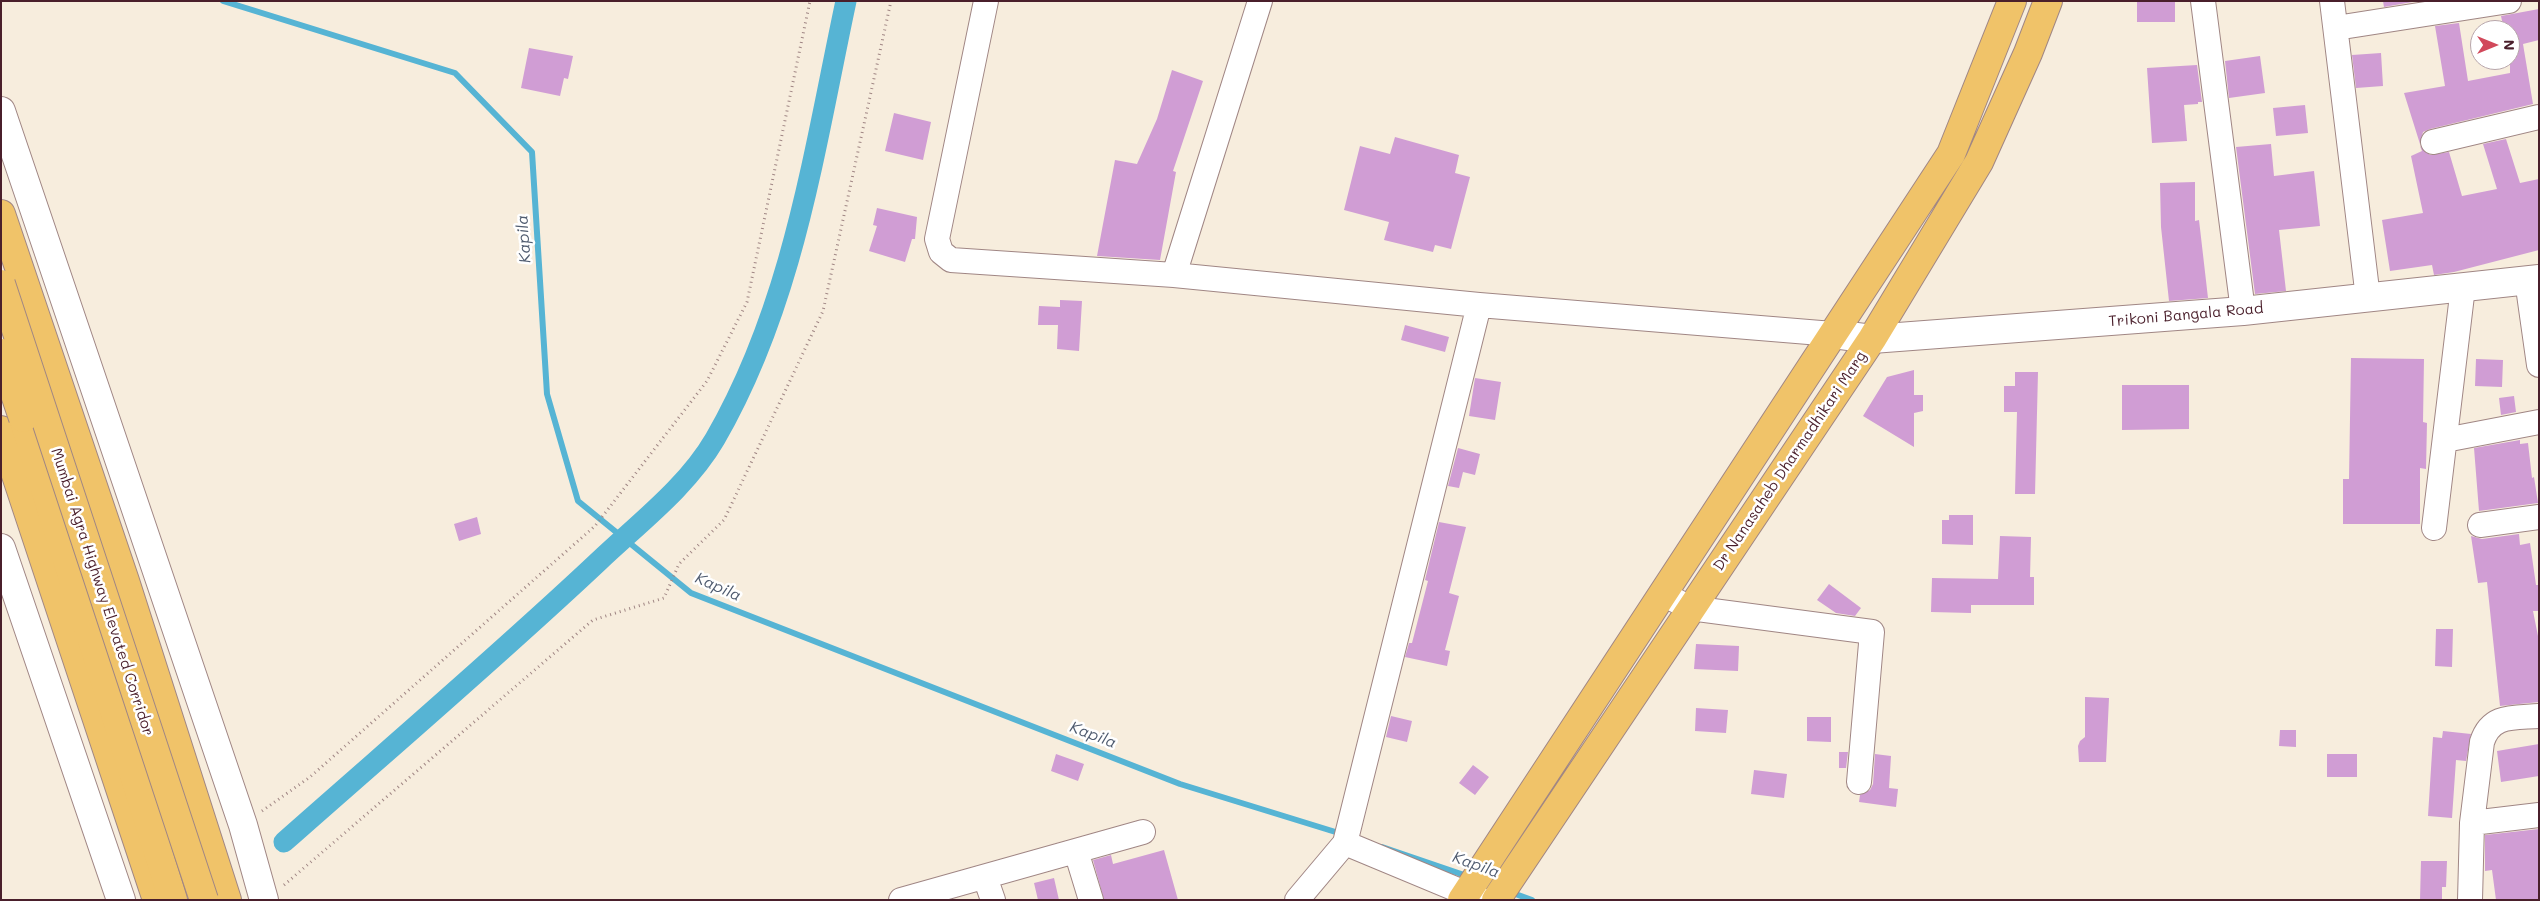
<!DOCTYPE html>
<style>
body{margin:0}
#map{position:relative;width:2540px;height:901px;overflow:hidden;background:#f7eddd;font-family:Mali,sans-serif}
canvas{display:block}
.frame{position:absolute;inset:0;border:2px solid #4a1f2b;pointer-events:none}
.north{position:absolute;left:2470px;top:20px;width:50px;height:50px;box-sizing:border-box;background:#fff;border:1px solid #b7a5aa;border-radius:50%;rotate:90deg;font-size:14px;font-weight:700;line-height:20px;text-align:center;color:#4a1f2b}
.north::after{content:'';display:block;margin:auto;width:18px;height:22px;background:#d1495b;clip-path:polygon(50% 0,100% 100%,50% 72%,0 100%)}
</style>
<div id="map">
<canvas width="2540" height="901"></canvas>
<div class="frame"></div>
<div class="north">N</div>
</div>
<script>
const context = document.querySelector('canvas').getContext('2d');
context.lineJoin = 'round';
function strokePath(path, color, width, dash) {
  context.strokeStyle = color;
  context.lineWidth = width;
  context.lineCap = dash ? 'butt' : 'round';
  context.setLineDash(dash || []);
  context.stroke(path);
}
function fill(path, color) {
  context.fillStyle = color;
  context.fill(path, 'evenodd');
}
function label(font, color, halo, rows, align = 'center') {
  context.font = font + ' Mali,sans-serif';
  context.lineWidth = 5;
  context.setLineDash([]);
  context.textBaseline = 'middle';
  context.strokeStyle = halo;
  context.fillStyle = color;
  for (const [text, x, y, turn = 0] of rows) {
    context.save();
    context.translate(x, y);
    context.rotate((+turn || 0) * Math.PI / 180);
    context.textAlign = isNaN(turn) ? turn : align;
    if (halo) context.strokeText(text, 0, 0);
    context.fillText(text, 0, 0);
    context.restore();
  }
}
strokePath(new Path2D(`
 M223,1L455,73L532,152L547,394L578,501L691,593L1180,784L1342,834
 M1382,847L1470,877
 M1510,892L1532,900`), '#56b4d4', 6);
strokePath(new Path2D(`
 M284,842C389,749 497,657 599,561C639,523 687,487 715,439C793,304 814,151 846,1`), '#56b4d4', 21);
fill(new Path2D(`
 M2137,1H2175V22H2137Z
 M2383,1H2418L2384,7Z
 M2539,9V40L2523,44L2533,104L2430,129L2423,132L2420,144L2404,93L2445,86L2435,26L2459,23L2468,81L2510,73V30H2504L2501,16Z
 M529,48L573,56L568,79L564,78L560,96L521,88Z
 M2381,53L2383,86L2356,88L2352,55Z
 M2260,56L2265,93L2229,98L2225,61Z
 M2197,65L2202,102H2198V104L2184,105L2187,141L2152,143L2147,68Z
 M1172,70L1203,81L1173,171L1176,172L1160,260L1097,256L1115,160L1137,164L1157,119Z
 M2305,105L2308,133L2276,136L2273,108Z
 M894,113L931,122L923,160L885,151Z
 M1395,137L1459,155L1455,173L1470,177L1451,249L1435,245L1433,252L1384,240L1389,222L1344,210L1360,146L1390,154Z
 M2506,139L2520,183L2539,179V250L2454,272L2434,275L2432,265L2390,271L2382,220L2423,213L2411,156L2422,151L2420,146L2430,155L2449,152L2462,196L2497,189L2483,144Z
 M2271,144L2274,176L2314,171L2320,226L2279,230L2286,291L2255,294L2236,147Z
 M2195,182V221L2199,220L2208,298L2169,301L2161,227L2160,183Z
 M877,208L917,217L915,239H912L905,262L869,251L877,226L873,225Z
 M1060,300L1082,301L1079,351L1057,349L1058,325H1038L1039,306L1060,307Z
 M1405,325L1449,337L1445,352L1401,340Z
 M2351,358L2424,359L2423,422L2427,423L2426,469L2420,468V524H2343V479H2349Z
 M2476,359L2503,360L2502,387L2475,386Z
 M1914,370V395H1923V411L1914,413V447L1863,416L1887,377Z
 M2015,372H2038L2035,494H2015L2017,412H2004V386H2015Z
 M1475,378L1501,382L1495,420L1469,416Z
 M2122,385H2189V429L2122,430Z
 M2514,396L2516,412L2501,415L2499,398Z
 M2520,440V444L2528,443L2532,478L2534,477L2538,503L2479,511L2474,448Z
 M1458,448L1480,454L1475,475L1463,472L1459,488L1448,486Z
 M1949,515H1973V545L1942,544V520H1949Z
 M477,517L481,534L459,541L454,524Z
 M1439,522L1466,527L1449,593L1459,596L1445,650L1450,651L1447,666L1405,657L1409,643H1412L1428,581L1425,580Z
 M2519,534L2520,545L2530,543L2536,585H2539V611H2533L2539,641V702L2500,706L2487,582L2478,583L2471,536L2482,539Z
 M2000,536L2031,537L2030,577H2034V605H1971V613L1931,612L1932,578L1998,579Z
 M1829,584L1861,608L1855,616L1836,613L1817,600Z
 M2436,629H2453L2452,667L2435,666Z
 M1696,644L1739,646L1738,671L1694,669Z
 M2085,697L2109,698L2106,762H2079L2078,746L2080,741L2085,737Z
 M1696,708L1728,710L1726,733L1695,731Z
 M1391,716L1412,721L1407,742L1386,737Z
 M1807,717H1831V742L1807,741Z
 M2280,730H2296V747L2279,746Z
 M2443,731L2471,734L2466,761L2456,760L2452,818L2428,816L2433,737L2442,738Z
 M2539,744V776L2501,782L2497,751Z
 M1839,752H1848L1846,768H1839Z
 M1056,754L1084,764L1078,781L1051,771Z
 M1875,754L1891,756L1889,788L1898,789L1896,807L1859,802L1860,795L1870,790L1873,784Z
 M2327,754H2357V777H2327Z
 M1473,765L1489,777L1475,795L1459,783Z
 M1754,770L1787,774L1784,798L1751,794Z
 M2539,829V900H2496L2492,870L2485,871V835Z
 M1164,850L1178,900H1104L1093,860L1111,855L1113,864Z
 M2421,861H2447L2446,887H2442V900H2420Z
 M1054,878L1059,900H1038L1034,883Z`), '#d09dd4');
const minor = new Path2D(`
 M986,1L937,239L941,252L951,260L1174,275
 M1260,1L1174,275L1479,305L1833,334
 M2203,1L2243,311
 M2332,1L2368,298
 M2336,28L2509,1
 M2433,142L2539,117
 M2527,280L2539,365
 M2445,440L2539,422
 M2480,525L2539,517
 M2434,528L2463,287
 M1663,594L1690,608L1872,632L1859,782
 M2472,823L2539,815
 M1345,843L1482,900
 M1076,851L1091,900
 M985,877L993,900
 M901,900L1143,832
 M1297,900L1345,843L1479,305
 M2470,900L2472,823L2482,742C2491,714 2513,718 2539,716`);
const tertiary = new Path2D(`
 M1,111L243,825L264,900
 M1833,334L1872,339L2243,311L2539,279
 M1,548L121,900`);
const primary = new Path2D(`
 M1,214L125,581L227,900
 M1,430L157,900
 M1462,900L1951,154L2012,1
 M1496,900L1872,339L1979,162L2028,53L2048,1`);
const motorway = new Path2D(`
 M23,418L173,900`);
strokePath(minor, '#a08684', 26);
strokePath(tertiary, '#a08684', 30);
strokePath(primary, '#a08684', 30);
strokePath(motorway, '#a08684', 30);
strokePath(new Path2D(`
 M262,811L310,777L595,526L707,381L747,302L810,1
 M284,885L593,620L664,598L679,564L724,520L823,311L891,1`), '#a08684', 3, [1, 4]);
strokePath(minor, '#fff', 24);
strokePath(tertiary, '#fff', 28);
strokePath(primary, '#f0c369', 28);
strokePath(motorway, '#f0c369', 28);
const motorwayBridge = new Path2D(`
 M1,284L204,900
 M1,353L23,418`);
strokePath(motorwayBridge, '#a08684', 30, []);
strokePath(motorwayBridge, '#f0c369', 28);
label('15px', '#4a1f2b', '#fff', [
 ["Trikoni Bangala Road",2186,315,-5],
 ["Dr Nanasaheb Dharmadhikari Marg",1790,461,-56],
 ["Mumbai Agra Highway Elevated Corridor",102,592,72]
]);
label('italic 16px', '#4f5b6f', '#fff', [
 ["Kapila",524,239,-94],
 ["Kapila",718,587,24],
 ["Kapila",1093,735,21],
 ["Kapila",1476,865,20]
]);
</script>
